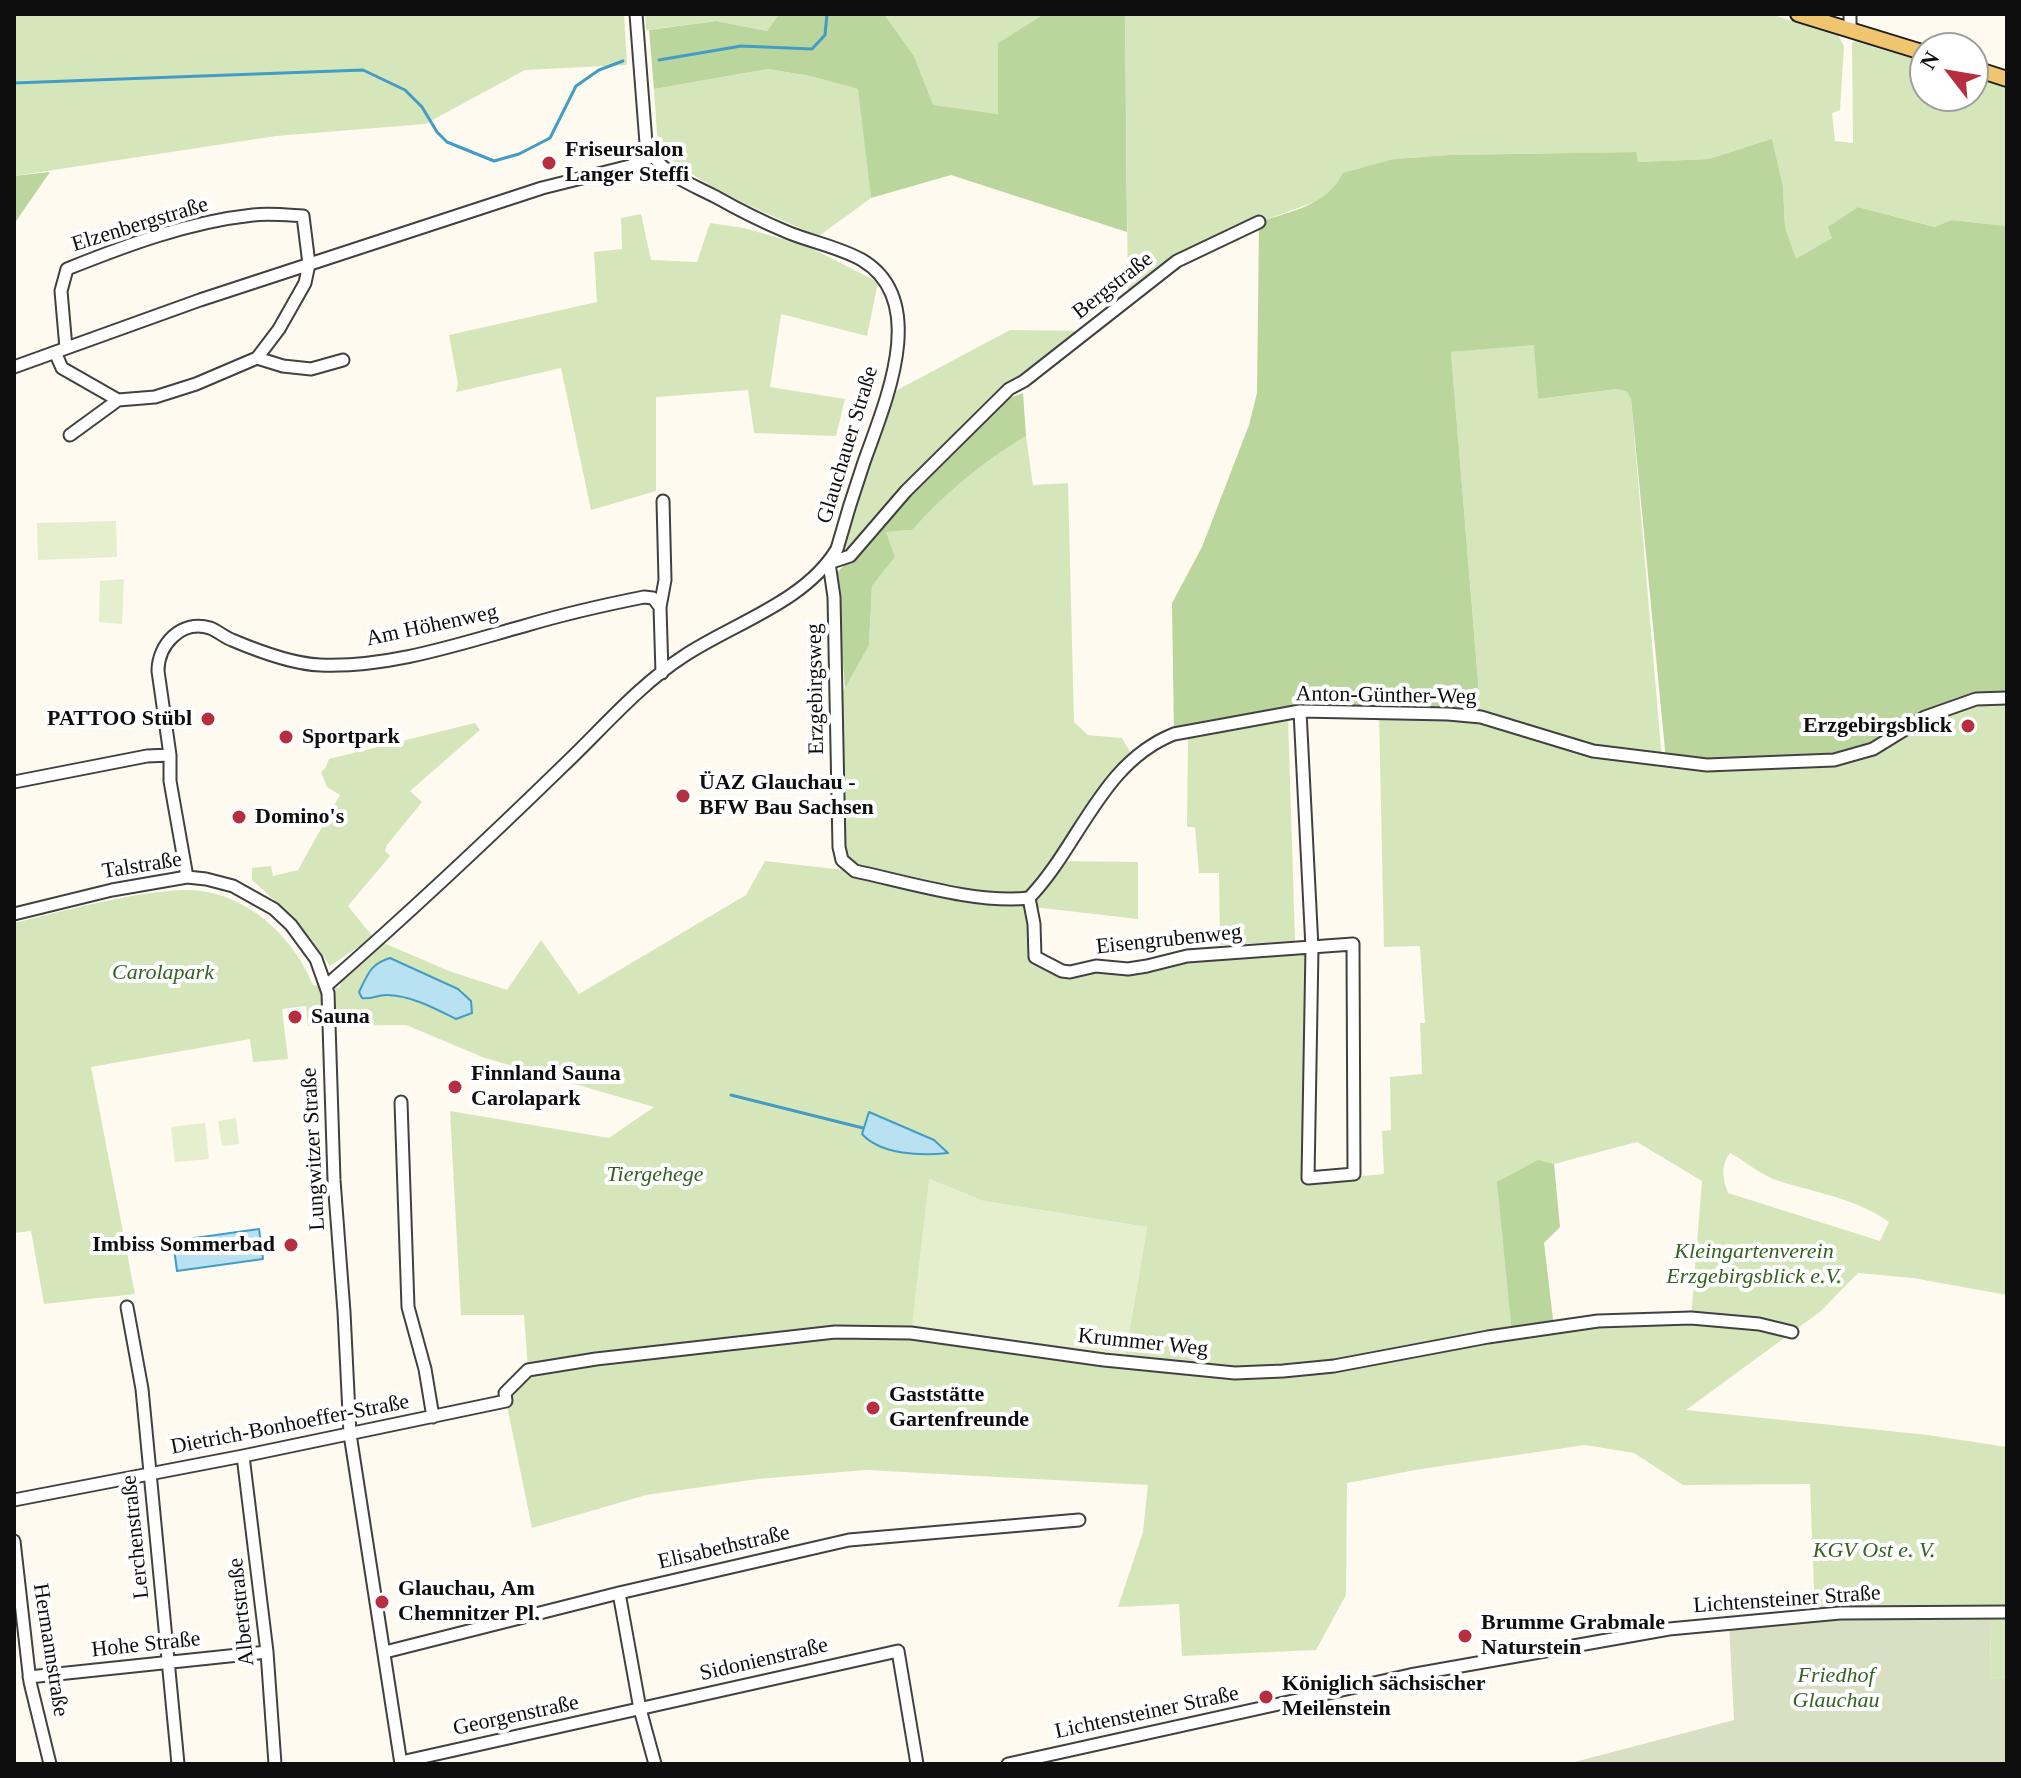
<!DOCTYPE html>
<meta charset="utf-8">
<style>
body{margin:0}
#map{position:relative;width:2021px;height:1778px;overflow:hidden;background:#fefaf0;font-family:Georgia,serif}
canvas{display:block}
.frame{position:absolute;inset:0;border:16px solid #0e0e0e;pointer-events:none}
.north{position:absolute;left:1909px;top:32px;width:80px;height:80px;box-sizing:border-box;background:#fff;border:2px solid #9f9f9f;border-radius:50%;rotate:301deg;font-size:22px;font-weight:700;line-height:32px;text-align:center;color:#0e0e0e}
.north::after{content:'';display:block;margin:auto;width:28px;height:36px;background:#b52f41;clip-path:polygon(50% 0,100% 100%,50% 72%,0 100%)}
</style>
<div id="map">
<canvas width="2021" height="1778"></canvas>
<div class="frame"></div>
<div class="north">N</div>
</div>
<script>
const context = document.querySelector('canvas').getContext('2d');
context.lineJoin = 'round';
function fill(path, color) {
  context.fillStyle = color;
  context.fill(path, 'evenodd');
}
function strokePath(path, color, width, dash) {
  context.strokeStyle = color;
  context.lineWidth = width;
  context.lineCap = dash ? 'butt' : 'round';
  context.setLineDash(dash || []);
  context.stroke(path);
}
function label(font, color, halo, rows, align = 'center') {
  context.font = font + ' Georgia,serif';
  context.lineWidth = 8;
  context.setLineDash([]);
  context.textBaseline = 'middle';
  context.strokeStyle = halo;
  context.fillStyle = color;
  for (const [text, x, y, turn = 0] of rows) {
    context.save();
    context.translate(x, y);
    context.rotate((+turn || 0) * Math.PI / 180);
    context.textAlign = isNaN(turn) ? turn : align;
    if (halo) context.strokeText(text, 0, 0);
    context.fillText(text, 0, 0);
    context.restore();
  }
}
fill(new Path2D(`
 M17,14H624L627,65L525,70L425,124L276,136L14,176V15Z
 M645,14H779L767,31L716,21L646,30Z
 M884,14H1044L998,43L999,114L933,106L914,56Z
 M1125,14H1770L1838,35L1844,46L1840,110L1832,113L1835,141L1853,143L1852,43L1857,40L1925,61V96H1973V76L2007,86V226L1951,220L1936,227L1858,207L1832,238L1796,260L1785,227L1783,186L1772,140L1709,159L1637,162L1635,152L1449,155L1394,159L1337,186L1323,199L1259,222L1177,261L1128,300Z
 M768,69L810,76L859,89L871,198L819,236C764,213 704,188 658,149L654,89Z
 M641,214L651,260L697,262L710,223L744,228L807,246L878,282L867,336L781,314L770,387L845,399L836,436L754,433L748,390L656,397V491L591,510L561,368L456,392L458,384L449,335L597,302L594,252L622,249L621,218Z
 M1010,330L1088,331L1024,381L850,556L829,563L888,395Z
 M1535,344L1538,399L1617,389L1627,392L1631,399L1662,760L1925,717L1976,699L2007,698V1295L1913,1278L1858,1273L1821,1311L1686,1410L1928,1435L2007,1447V1677L1990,1679L1991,1612L1815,1615L1810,1484L1683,1485L1634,1453L1585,1445L1421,1469L1347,1483L1346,1595L1316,1650L1182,1656L1179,1604L1118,1607L1143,1532L1148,1485L866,1470L758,1479L646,1495L532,1528L506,1401L528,1370L524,1315H461L450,1111L609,1138L654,1107L485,1058L406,1025L308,1026L306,1006L282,1009L288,1059L253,1062L250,1039L91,1067L135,1294L44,1304L31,1231L14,1233V923C64,911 132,892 183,890C241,888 293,934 313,985L339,988L342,980L384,943L449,971L507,990L541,940L579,994L746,895L765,861L853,871L842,860L836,703L869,645L872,586L895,557L885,532L912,530C946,493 982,462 1026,436L1033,485L1068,483L1074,722L1088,735L1122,738L1133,757L1058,861L1138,862V919L1033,907L1035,957L1062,971L1165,960L1310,950L1307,1181L1384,1174L1382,1131L1391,1130L1390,1077L1422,1074L1420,1023H1425L1420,946L1384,947L1379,713L1481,716L1451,352ZM1637,1142L1702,1181L1691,1318L1512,1333L1538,1161L1554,1164ZM1730,1153C1747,1162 1760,1175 1779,1181C1817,1193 1855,1198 1889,1222L1880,1241L1728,1193C1723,1178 1720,1167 1730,1153ZM929,1179L983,1201L1147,1227L1124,1362Z
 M1288,718L1295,941L1220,945L1219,873H1199L1195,827H1187L1188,739Z
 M475,723L480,730L410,791L422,802L387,845L385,851L390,856L348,906L373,937L330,966C307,930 284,908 252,880V868L271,866L273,876L298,870L340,795L327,787L321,772L326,767L329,759Z`), '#d5e6bb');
fill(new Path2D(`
 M779,14H884L914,56L933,105L998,114V43L1044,14H1125L1127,232L951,175L871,198L858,89L810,76L768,69L654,89L649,30L716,21L767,31Z
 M1772,139L1783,186L1785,227L1796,259L1832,238L1828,227L1858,207L1935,227L1951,220L2007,226V698L1976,699L1925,717L1873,749L1834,760H1666L1631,399L1627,392L1617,389L1538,399L1534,345L1451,352L1481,717L1300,711L1174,734L1172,603L1202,547L1249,425L1257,393L1259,222C1291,211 1327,206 1343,173L1394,159L1449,155L1636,152L1638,162L1709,159Z
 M50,172L14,224V176Z
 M1023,393L1026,436C982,462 946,493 912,530L886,532L895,557L872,586L869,645L845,688L836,574L909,493L1004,400Z
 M1538,1160L1554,1164L1560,1227L1544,1243L1554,1328L1512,1333L1497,1182Z`), '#bbd69c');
fill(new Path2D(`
 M1991,1612L1990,1679L2007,1677V1764H1567L1734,1720L1729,1623L1840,1613Z`), '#d8dfc2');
fill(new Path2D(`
 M116,521L117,557L38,560L37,523Z
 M124,579L122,624L99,622L100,581Z
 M236,1118L239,1144L222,1146L218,1121Z
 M205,1123L209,1159L175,1162L171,1127Z
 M929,1179L983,1201L1147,1227L1124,1362L911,1333Z`), '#e5eecd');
const water = new Path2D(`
 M390,958L458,989L471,1001L472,1013L456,1019C434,1008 412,996 388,995C378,994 372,1000 362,998L359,992C368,974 370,964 390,958Z
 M869,1112L934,1140L948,1153C922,1156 881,1155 862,1134Z
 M259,1229L263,1259L177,1271L173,1241Z`);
fill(water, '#b8e1f2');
strokePath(water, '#449cc4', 2);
strokePath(new Path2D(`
 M659,60L741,46L812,49L825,35L827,14
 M14,83L363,70L405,90L422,107L437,132L447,142L494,161L519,154L550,138L576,86L599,70L623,61
 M731,1095L863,1128`), '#449cc4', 3);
const minor = new Path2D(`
 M1850,30V14
 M66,348L61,291L67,269C127,245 188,222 253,215C269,213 287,215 303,216L309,264L305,283L279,329L257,358L196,384L155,397L118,400L70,435
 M55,352L62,368L118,400
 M257,358L283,366L311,369L343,360
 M14,367L200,300L542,188L630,166L651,157
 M662,673L660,607L665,580L663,501
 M14,782L147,756L170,755
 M187,877L170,781V755L158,671C158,645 181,619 210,628C218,631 224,637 232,640C258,651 292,664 320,665C389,668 459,644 524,626C564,614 604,605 644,597L653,598L660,607
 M1029,898L1034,924L1035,957L1062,971L1070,972L1096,966L1128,969L1147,966L1187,956L1353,944L1354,1174L1308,1178L1312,948L1300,711
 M1029,898C1080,845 1101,763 1174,734L1300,711L1448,714L1481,717L1593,751L1666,760L1707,765L1834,760L1873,749L1925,717L1976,699L2007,698
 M1029,898C977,904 907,882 855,871L842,860L839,847L834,597L829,563L850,556L906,491L1009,389L1024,381L1177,261L1259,222
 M14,914L112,890L187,877L206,879L233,886L274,909L291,925L316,959L328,993L334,1180L344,1312L350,1434L401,1764
 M327,985C408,914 486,841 563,766C602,729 639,685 684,656C734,623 805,602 837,549C845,520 854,491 864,462C884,405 931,301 862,260C839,247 811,242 787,232C763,222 739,210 716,197C689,183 658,173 646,143L636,14
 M401,1102L408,1307L425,1369L433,1417
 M127,1307L142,1389L178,1764
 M243,1456L267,1652L275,1764
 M14,1500L243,1456L506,1401L505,1393L528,1370L596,1359L835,1332L911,1333L1104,1360L1235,1373L1283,1371L1334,1366L1488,1337L1598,1321L1691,1318L1759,1324L1792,1332
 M14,1541L30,1682L50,1764
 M619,1593L640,1709L655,1764
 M385,1652L619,1593L849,1540L1079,1520
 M29,1677L267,1652
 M401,1762L898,1651L917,1764
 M1008,1764L1410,1675L1669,1629L1840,1613L2007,1612`);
const major = new Path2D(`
 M1798,14L1925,53
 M1973,68L2007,79`);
strokePath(minor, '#414141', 15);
strokePath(major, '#1f1f1f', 18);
strokePath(minor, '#fff', 11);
strokePath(major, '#efc56f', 14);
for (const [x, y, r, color] of [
 [549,163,8,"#b52f41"],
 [208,719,8,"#b52f41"],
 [1968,726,8,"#b52f41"],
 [286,737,8,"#b52f41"],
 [683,796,8,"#b52f41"],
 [239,817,8,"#b52f41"],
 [295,1017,8,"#b52f41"],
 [455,1087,8,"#b52f41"],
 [291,1245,8,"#b52f41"],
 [873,1408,8,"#b52f41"],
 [382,1602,8,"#b52f41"],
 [1465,1636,8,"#b52f41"],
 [1266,1697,8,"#b52f41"]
]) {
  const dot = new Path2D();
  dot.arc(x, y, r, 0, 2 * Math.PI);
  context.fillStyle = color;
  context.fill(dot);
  strokePath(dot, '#fff', 3);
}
label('bold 22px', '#0e0e0e', '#fff', [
 ["Friseursalon",565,150],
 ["Langer Steffi",565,175],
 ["PATTOO Stübl",192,719,"right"],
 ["Erzgebirgsblick",1952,726,"right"],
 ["Sportpark",302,737],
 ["ÜAZ Glauchau -",699,783],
 ["BFW Bau Sachsen",699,808],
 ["Domino's",255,817],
 ["Sauna",311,1017],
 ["Finnland Sauna",471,1074],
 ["Carolapark",471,1099],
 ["Imbiss Sommerbad",275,1245,"right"],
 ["Gaststätte",889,1395],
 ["Gartenfreunde",889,1420],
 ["Glauchau, Am",398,1589],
 ["Chemnitzer Pl.",398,1614],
 ["Brumme Grabmale",1481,1623],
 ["Naturstein",1481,1648],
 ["Königlich sächsischer",1282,1684],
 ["Meilenstein",1282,1709]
], 'left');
label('22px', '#0e0e0e', '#fff', [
 ["Elzenbergstraße",140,225,-17],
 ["Bergstraße",1113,286,-38],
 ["Glauchauer Straße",848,445,-73],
 ["Am Höhenweg",432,626,-12],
 ["Erzgebirgsweg",816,689,-91],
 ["Anton-Günther-Weg",1386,696,1],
 ["Talstraße",142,866,-9],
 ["Eisengrubenweg",1169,940,-6],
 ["Lungwitzer Straße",314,1149,-93],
 ["Krummer Weg",1143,1343,6],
 ["Dietrich-Bonhoeffer-Straße",290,1425,-11],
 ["Lerchenstraße",136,1537,-96],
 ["Elisabethstraße",724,1548,-13],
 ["Lichtensteiner Straße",1787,1600,-4],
 ["Albertstraße",242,1612,-96],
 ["Hohe Straße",146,1645,-6],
 ["Hermannstraße",50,1650,81],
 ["Sidonienstraße",764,1660,-13],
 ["Lichtensteiner Straße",1147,1713,-12],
 ["Georgenstraße",516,1716,-12]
]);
label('italic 22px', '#356122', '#fff', [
 ["Carolapark",163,973],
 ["Tiergehege",655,1175],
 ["Kleingartenverein",1754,1252],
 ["Erzgebirgsblick e.V.",1754,1277],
 ["KGV Ost e. V.",1874,1551],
 ["Friedhof",1836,1676],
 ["Glauchau",1836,1701]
]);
</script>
